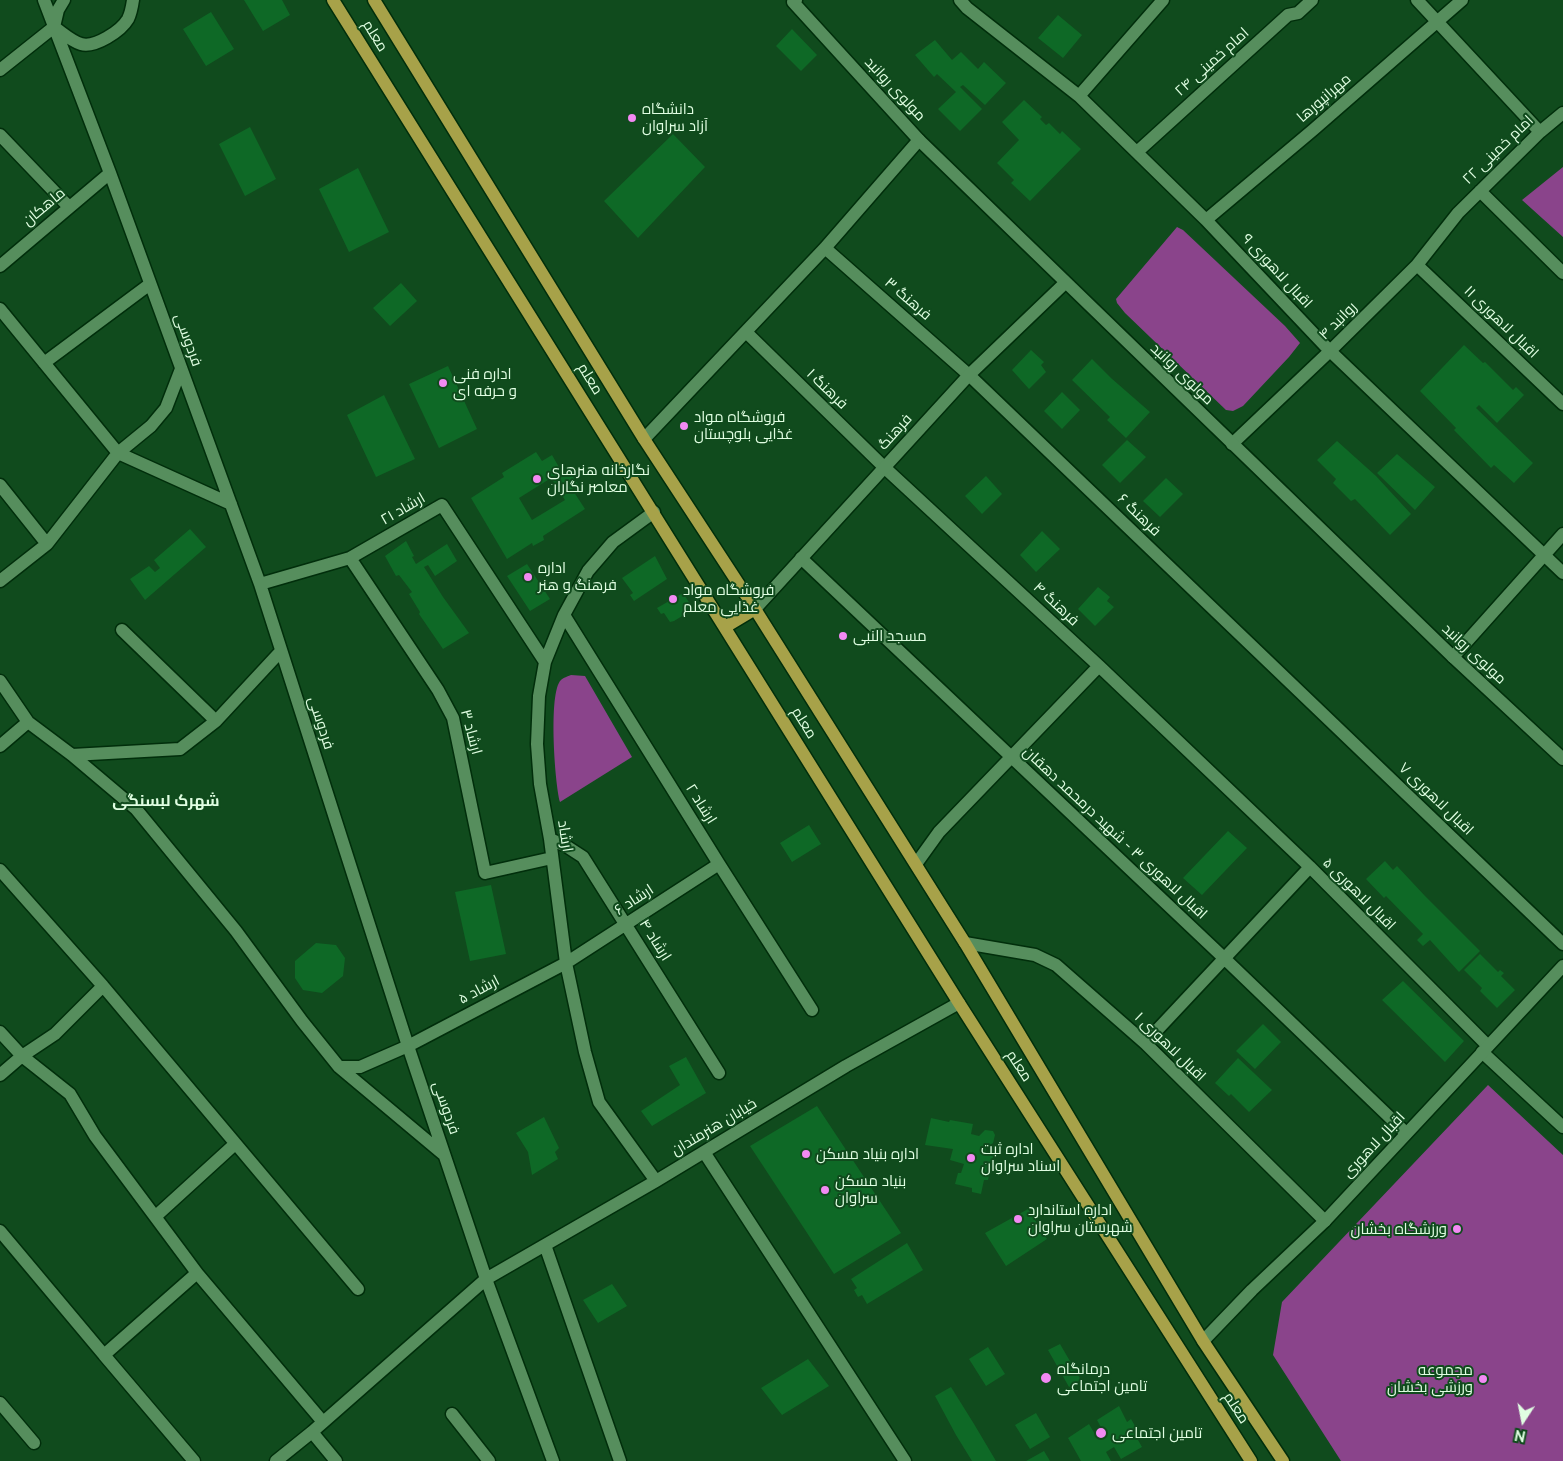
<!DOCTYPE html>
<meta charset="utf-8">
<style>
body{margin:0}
#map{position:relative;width:1563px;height:1461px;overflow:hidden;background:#104b1d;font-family:Raleway,sans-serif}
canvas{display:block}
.north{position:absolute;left:1498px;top:1396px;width:50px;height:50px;-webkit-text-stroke:4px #104b1d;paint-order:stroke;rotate:191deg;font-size:14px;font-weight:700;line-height:20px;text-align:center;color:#e0fee2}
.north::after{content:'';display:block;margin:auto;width:18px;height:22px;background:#e0fee2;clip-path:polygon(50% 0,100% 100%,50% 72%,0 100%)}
</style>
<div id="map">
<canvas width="1563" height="1461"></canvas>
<div class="north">N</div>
</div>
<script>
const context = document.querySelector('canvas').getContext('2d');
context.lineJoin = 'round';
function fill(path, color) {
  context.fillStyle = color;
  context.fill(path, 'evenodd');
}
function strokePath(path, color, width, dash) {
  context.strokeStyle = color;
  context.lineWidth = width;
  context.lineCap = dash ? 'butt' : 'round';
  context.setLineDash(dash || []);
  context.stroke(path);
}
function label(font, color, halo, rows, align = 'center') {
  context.font = font + ' Raleway,Cairo,sans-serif';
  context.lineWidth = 4;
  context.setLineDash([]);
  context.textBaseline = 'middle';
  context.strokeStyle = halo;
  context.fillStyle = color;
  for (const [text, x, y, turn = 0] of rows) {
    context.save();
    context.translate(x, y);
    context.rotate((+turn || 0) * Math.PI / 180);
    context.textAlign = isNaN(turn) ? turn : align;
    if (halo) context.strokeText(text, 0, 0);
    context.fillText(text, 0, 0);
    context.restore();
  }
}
fill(new Path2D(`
 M1563,167V237L1522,200Z
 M1177,227L1183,230L1285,326L1300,343L1289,357L1243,406L1233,411L1226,410L1125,313L1117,303L1116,299Z
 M571,675L585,676L632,757L560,802C555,784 548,692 561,680C563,678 568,676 571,675Z
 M1488,1085L1563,1155V1461H1341L1273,1355L1282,1302Z`), '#8a448b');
fill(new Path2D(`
 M244,0H282L290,15L263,31Z
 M211,12L234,49L206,66L183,29Z
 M1058,15L1082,35L1063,58L1038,38Z
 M792,29L817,55L801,71L776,46Z
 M935,40L952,60L961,52L978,69L984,62L1006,83L985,105L963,85L960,87L982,109L960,131L938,109L956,92L937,74L934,77L915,55Z
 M1024,100L1042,117L1040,119L1046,125L1049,123L1060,134L1062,131L1081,149L1030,201L1011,183L1014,180L997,163L1019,140L1002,122Z
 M250,127L276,179L245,196L219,144Z
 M673,134L705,167L638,238L604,201Z
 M358,168L389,232L349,252L319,189Z
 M401,283L417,301L390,326L373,308Z
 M1464,345L1483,363L1485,362L1513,390L1516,387L1524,395L1497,423L1479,405L1476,408L1533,463L1514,483L1494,465L1491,468L1454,430L1456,428L1420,391Z
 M1031,350L1044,362L1041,365L1046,372L1029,389L1012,370Z
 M1092,359L1111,378L1150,412L1126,438L1107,420L1110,417L1072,380Z
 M448,366L477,429L439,448L409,384Z
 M1062,392L1080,410L1062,429L1044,411Z
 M384,395L415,459L376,477L347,415Z
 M1127,440L1146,457L1120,483L1102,465Z
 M1337,441L1376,476L1411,514L1390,535L1355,499L1351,501L1333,483L1336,479L1317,460Z
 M536,452L542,461L552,455L564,476L570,473L578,484L572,489L585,509L543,536L544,540L533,546L532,543L507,559L471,498L504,477L502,473ZM551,478L565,500L532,520L519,498Z
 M1397,454L1435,487L1415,510L1377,473Z
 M986,476L1002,494L982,514L965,496Z
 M1166,478L1183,494L1160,517L1143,501Z
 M190,529L206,547L145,600L130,579L149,566L155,572L160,568L154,560Z
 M1042,531L1060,549L1036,572L1020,555Z
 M406,541L414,556L412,557L416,564L447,544L457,561L435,576L428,565L424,567L443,597L469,633L443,649L419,614L420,612L409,594L412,592L399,575L396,576L385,556Z
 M655,556L667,579L634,601L630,595L633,593L622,578Z
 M527,564L550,599L530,611L507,576Z
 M1098,587L1110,597L1107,601L1114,607L1095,626L1078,609Z
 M683,593L692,607V610L674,621L670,622L664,613L661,614L657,608Z
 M809,825L821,844L792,862L780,843Z
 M1228,831L1247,848L1202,895L1183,878Z
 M1385,861L1393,870L1397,866L1425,896L1480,951L1459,972L1430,940L1423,946L1417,940L1423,934L1386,896L1384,898L1366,879Z
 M491,885L506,954L470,961L455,892Z
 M316,943L336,945L345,958L343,976L322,993L303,990L295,978V961Z
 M1480,954L1498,972L1500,970L1504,973L1501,976L1515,990L1497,1008L1480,991L1482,988L1464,970Z
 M1403,981L1464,1041L1445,1062L1382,1000Z
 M1263,1024L1281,1042L1255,1069L1236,1051Z
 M686,1057L706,1093L652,1126L641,1111L680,1085L669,1066Z
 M1238,1058L1272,1090L1249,1112L1231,1094L1229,1096L1215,1083Z
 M817,1106L901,1233L834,1274L750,1146Z
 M544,1117L559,1148L555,1152L558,1159L532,1175L528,1152L516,1133Z
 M931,1118L949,1122L950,1120L973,1124L971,1134L979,1136L985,1130L993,1131L995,1135L993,1143L986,1148L985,1154L993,1156L988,1180H984L981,1194L972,1192V1188L955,1184L958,1173H961L964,1164L950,1160L953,1149L925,1145Z
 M1028,1209L1047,1239L1006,1266L985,1233Z
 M907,1243L923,1270L867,1304L862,1295L858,1297L854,1290L857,1288L851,1279Z
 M612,1284L627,1306L598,1323L583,1300Z
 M1060,1344L1081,1380L1069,1387L1048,1350Z
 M988,1347L1005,1374L986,1386L969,1359Z
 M808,1359L829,1386L782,1415L761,1388Z
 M951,1387L974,1424L996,1461H972L956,1435L935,1396Z
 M1119,1406L1127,1422L1131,1419L1142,1438L1138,1440L1142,1447L1121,1459L1114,1447L1106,1452L1111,1461H1081L1068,1438L1089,1424L1096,1436L1103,1431L1097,1420Z
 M1036,1413L1050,1437L1030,1449L1015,1425Z
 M1044,1451L1050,1461H1026Z`), '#0e6926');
const street = new Path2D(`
 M44,0L110,173L260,584L408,1046L486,1279L553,1461
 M960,0L967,8L1079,96L1206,220L1330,351L1563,573
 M1417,0L1540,132
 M54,27C63,33 71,41 81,44C95,48 121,31 128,19C131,13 132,7 133,0
 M54,27L58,10L64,0
 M0,70L54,27
 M1079,96L1163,0
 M0,135L69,207
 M1137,152L1288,15L1298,13L1312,0
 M1480,191L1563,273
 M1206,220L1313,130L1462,0
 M825,248L969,375L1563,944
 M1417,265L1563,404
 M0,266L110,173
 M0,309L118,453L231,504
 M746,332L885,468L1099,666L1310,867L1488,1046
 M44,363L150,284
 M644,439L825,248L919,140
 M1232,444L1330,351L1417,265L1458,213L1540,132L1563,113
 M0,485L47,544L0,581
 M654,512L613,542L588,571L564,615L545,662L539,696L537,744L540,784L550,839L566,963L585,1052L599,1102L656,1181
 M47,544L118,453L151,426L166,408L181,369
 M350,558L438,690L453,718L485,873L552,858
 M801,558L1225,959L1406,1133
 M260,584L350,558L442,505L545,662
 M564,615L719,864L812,1010
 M122,630L216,721
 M1453,657L1563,534
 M0,681L28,722L72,755L136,809L236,931L302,1021L339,1067L443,1154
 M0,746L28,722
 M72,755L180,749L216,721L281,651
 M550,839L566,846L583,857L719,1073
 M916,864L939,832L1099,666
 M0,870L103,986L358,1289
 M965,943L1035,955L1056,965L1145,1043L1325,1221
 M0,1032L22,1056L70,1094L95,1136L197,1273L323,1422
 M1145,1043L1310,867
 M1482,1052L1563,1127
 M339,1067H360L408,1046L566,963L719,864
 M0,1075L22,1056L55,1034L103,986
 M704,1152L905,1461
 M156,1216L235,1144
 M0,1231L104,1355
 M545,1245L620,1461
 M0,1403L34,1443
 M452,1414L489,1461
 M312,1432L336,1461
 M194,1461L104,1355L197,1273
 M276,1461L312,1432L486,1279L656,1181L846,1066L959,1003`);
const secondary = new Path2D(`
 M796,0L793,2L919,140L1453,657L1563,759
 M755,609L969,375L1065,283
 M1203,1341L1252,1290L1325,1221L1563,966`);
const primary = new Path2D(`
 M333,0L959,1003L1251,1461
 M374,0L644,439L755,609L965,943L1203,1341L1283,1461
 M725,627L755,609`);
strokePath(street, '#012e0b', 15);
strokePath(secondary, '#012e0b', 15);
strokePath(primary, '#012e0b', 15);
strokePath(street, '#568e5d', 12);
strokePath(secondary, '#568e5d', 12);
strokePath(primary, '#a7a249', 12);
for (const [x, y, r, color] of [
 [632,118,5,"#f28af3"],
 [443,383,5,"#f28af3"],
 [684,426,5,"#f28af3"],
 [537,479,5,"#f28af3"],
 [528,577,5,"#f28af3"],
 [673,599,5,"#f28af3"],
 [843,636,5,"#f28af3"],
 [806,1154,5,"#f28af3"],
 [971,1158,5,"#f28af3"],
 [825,1190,5,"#f28af3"],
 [1018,1219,5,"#f28af3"],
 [1457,1229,5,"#f28af3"],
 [1046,1378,6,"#f28af3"],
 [1483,1379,5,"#f28af3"],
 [1101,1433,6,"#f28af3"]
]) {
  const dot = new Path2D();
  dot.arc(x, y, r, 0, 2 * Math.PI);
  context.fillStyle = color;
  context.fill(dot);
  strokePath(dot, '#104b1d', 2);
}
label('15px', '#e0fee2', '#104b1d', [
 ["معلم",375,36,58],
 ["امام خمینی ۲۴",1212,62,-42],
 ["مولوی روانبد",895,89,47],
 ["مهرانپورها",1324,98,-41],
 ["امام خمینی ۲۲",1498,150,-44],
 ["ماهکان",44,207,-40],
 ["اقبال لاهوری ۹",1277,271,47],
 ["فرهنگ ۳",908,299,41],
 ["روانبد ۴",1338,321,-45],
 ["اقبال لاهوری ۱۱",1501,322,44],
 ["فردوسی",188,340,70],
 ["مولوی روانبد",1182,374,44],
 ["معلم",590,379,58],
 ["فرهنگ ۱",827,389,44],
 ["فرهنگ",895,432,-48],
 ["ارشاد ۲۱",403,509,-30],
 ["فرهنگ ۶",1139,515,44],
 ["فرهنگ ۴",1056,604,43],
 ["مولوی روانبد",1474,654,43],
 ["فردوسی",321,723,72],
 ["معلم",804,723,58],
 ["ارشاد ۳",471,732,75],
 ["اقبال لاهوری ۷",1436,799,44],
 ["ارشاد ۲",701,804,58],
 ["اقبال لاهوری ۳ - شهید درمحمد دهقان",1115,833,43],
 ["ارشاد",565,836,81],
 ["اقبال لاهوری ۵",1359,894,45],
 ["ارشاد ۶",634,900,-33],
 ["ارشاد ۴",655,940,58],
 ["ارشاد ۵",479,990,-28],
 ["اقبال لاهوری ۱",1170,1047,44],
 ["معلم",1019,1066,57],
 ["فردوسی",446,1108,71],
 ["خیابان هنرمندان",714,1127,-31],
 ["اقبال لاهوری",1374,1145,-47],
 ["معلم",1236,1408,57]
]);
label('15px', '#e0fee2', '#104b1d', [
 ["دانشگاه",642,109],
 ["آزاد سراوان",642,126],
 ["اداره فنی",453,374],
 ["و حرفه ای",453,391],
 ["فروشگاه مواد",694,417],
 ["غذایی بلوچستان",694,434],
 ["نگارخانه هنرهای",547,470],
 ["معاصر نگاران",547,487],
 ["اداره",538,568],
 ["فرهنگ و هنر",538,585],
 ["فروشگاه مواد",683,590],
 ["غذایی معلم",683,607],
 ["مسجد النبی",853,636],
 ["اداره ثبت",981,1149],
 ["اسناد سراوان",981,1166],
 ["اداره بنیاد مسکن",816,1154],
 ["بنیاد مسکن",835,1181],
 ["سراوان",835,1198],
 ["اداره استاندارد",1028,1210],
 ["شهرستان سراوان",1028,1227],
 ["ورزشگاه بخشان",1447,1229,"right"],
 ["درمانگاه",1057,1369],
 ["تامین اجتماعی",1057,1386],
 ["مجموعه",1473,1370,"right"],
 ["ورزشی بخشان",1473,1387,"right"],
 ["تامین اجتماعی",1112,1433]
], 'left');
label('bold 16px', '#e0fee2', '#104b1d', [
 ["شهرک لبسنگی",166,801]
]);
</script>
